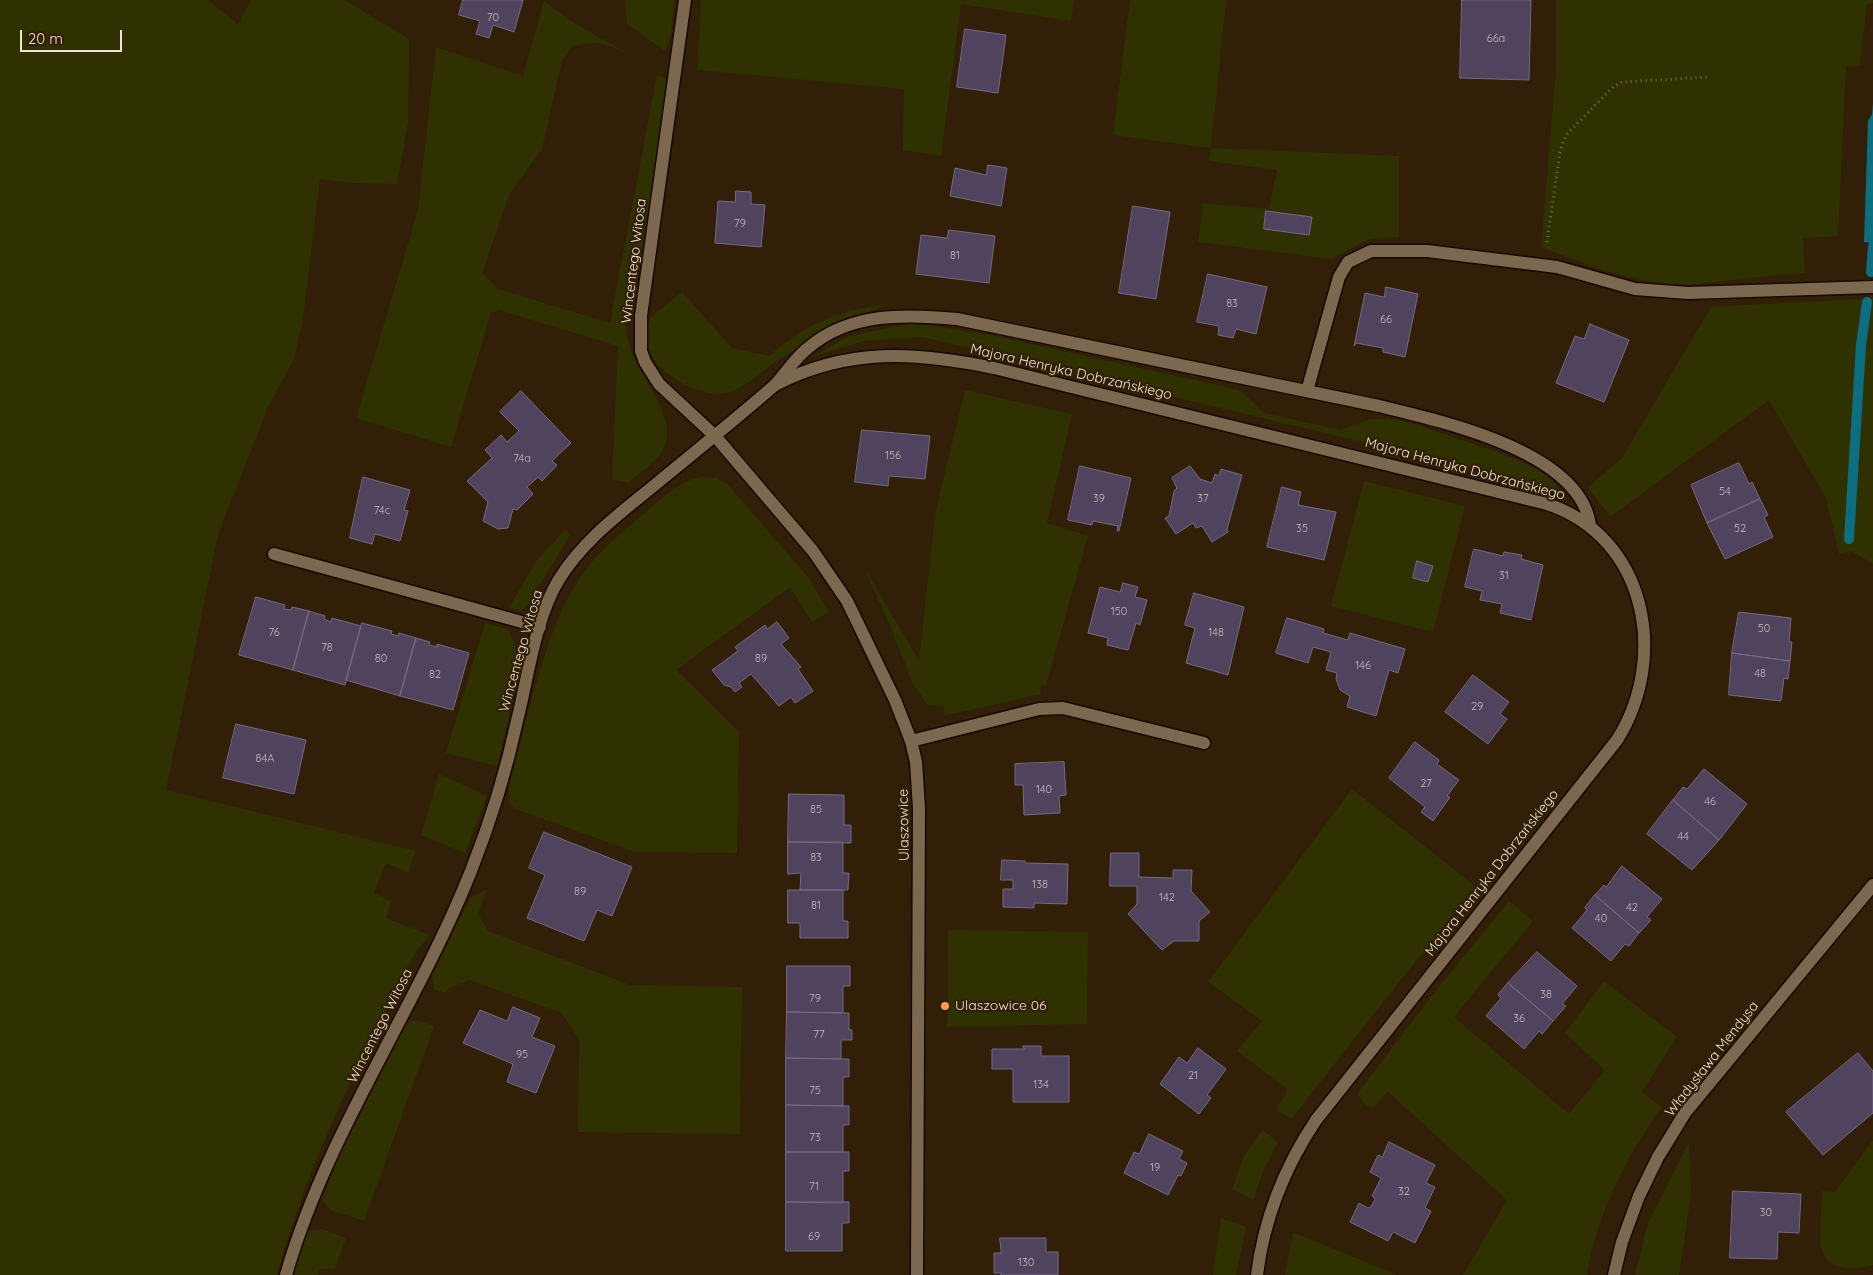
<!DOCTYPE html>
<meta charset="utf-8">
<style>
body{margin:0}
#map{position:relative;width:1873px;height:1275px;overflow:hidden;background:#311f07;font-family:Quicksand,sans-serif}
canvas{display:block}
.scale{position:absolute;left:20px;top:30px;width:102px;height:22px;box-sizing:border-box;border:2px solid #f0e4d6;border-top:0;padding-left:6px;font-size:15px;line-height:18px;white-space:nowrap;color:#f0e4d6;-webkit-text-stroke:4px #311f07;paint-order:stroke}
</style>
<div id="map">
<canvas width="1873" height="1275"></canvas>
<div class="scale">20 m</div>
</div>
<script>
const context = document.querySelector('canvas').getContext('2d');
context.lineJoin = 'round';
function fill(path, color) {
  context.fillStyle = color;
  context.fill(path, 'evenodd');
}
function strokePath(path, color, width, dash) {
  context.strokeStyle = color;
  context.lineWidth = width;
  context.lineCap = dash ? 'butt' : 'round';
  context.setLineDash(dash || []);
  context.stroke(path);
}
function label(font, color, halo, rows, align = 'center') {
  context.font = font + ' Quicksand,sans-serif';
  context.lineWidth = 4.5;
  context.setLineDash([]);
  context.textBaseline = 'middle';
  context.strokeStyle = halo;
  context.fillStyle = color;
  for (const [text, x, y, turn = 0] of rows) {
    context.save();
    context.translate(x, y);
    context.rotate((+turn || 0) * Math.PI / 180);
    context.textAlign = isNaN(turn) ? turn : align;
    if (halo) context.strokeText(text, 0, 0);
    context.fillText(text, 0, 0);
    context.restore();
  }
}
fill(new Path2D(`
 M0,0H208L238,24L251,0H345L409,39L408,123L397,184L352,183L320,179L303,319L294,359L268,407L218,535L166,790L416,851L408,873L386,863L374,893L391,902L386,918L430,935L415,953C362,1058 308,1160 277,1275H0Z
 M625,0H674L671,35L665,51L627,24Z
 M701,0H1074L1071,21L961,4L941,156L903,150L904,89L697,70Z
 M1130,0H1226L1211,148L1399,156V237L1370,239L1332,259L1198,242L1203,203L1269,209L1277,170L1209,161L1211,148L1113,135Z
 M1556,0H1873V3L1867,4L1860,66H1846L1838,236L1803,238L1805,273C1766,275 1728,282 1690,284C1639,286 1588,265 1541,247L1556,69Z
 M544,1L574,23L627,53C605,43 597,41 572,46L562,61L542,149L510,193L482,273L498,289L610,323L657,75L665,78L669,87L634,296C630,306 625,318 626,329C627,367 679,413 665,445C659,461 641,472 628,483L612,479L618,346L499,310L491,313L451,447L356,418L418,210L436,47L523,76Z
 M682,292L732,348L769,356C808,323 838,310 889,304C851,319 815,336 780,359C765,368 750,384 733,391C707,402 661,377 650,352C646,342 648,329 650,318Z
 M1873,298V564L1851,551L1839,554L1826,498L1769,400L1610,517L1588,487L1622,458L1711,307Z
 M904,325H928L995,336L1240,390L1264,413L1341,430L1371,419H1394L1417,425L1503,454L1538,469L1552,480L1564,495L1519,479L922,337L864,341L812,357L849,336Z
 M965,390L1072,414L1047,523L1088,536L1046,685L1040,686L1041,694L944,716V706L928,705L913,684L890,625L861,562L919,661L935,514Z
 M701,477L716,478L728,485L808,577L829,612L812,622L790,587L676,670L739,732L737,853L635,852L516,809L509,803V786C527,722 545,625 584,572C600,550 621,533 641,516C659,501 678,482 701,477Z
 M1364,481L1465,506L1433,632L1331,606Z
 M566,529L570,535L527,606L520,611L509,608L537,560Z
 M485,623L507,629C516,644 519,658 519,675L497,766L446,753Z
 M439,774L487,796L465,853L421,835Z
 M1352,789L1475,886L1291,1119L1276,1109L1288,1090L1237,1051L1262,1021L1208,982Z
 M486,890L478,914L488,931L630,985L742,987L740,1134L578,1132L579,1040L562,1013L469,980L448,989L446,993L434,989L432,975L470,898Z
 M1509,901L1533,921L1454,1017L1569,1114L1605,1070L1565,1033L1604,981L1677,1037L1642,1092L1662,1107C1628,1152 1595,1219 1587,1275H1463L1507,1200L1387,1091L1374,1108L1366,1105L1357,1094L1430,998Z
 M955,930L1088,932L1087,1024L947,1027L948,931Z
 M417,1020L434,1026L364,1221L331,1210L322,1200L340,1154L406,1023Z
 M1262,1130L1278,1142L1264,1169L1253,1200L1232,1189L1244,1156Z
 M1873,1140V1265C1857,1270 1827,1272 1822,1250C1818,1237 1822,1206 1822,1191L1835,1192Z
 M1689,1142L1691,1194L1679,1275H1635L1648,1223Z
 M1221,1218L1246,1227L1236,1275H1213Z
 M322,1229L346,1238L335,1269H319L318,1275H294L307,1231Z
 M1293,1233L1297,1234L1398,1275H1285Z`), '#2f3200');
fill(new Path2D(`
 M1873,103V243L1864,242L1868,121L1872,114Z`), '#0b6f81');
strokePath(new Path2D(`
 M1871,272L1873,246
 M1849,539L1861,345L1867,302`), '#0b6f81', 10);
const building = new Path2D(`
 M463,0H523L514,32L493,25L489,38L476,34L480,21L459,15Z
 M1462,0H1531L1529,80L1460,78Z
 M965,29L1006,35L998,93L957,87Z
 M988,165L1007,168L1001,206L950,196L955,168L986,175Z
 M736,191L751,192V204L765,205L761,247L715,243L718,201L735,202Z
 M1133,206L1170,212L1156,299L1119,293Z
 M1266,211L1312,217L1309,235L1264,229Z
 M949,230L995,236L989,283L916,274L921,235L947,238Z
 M1208,274L1267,287L1256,334L1236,329L1233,338L1218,335L1219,326L1197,322Z
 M1386,287L1418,294L1405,357L1383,352V348L1356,343L1354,346L1365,293L1384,297Z
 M1590,324L1629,340L1604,402L1556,383L1575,336L1584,339Z
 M521,391L571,443L552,461L557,465L542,481L538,477L527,487L533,494L517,510L513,509L508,528L498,529L483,521L488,502L467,481L492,458L485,450L501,435L507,442L519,431L500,412Z
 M862,430L930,436L925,479L889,476L888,486L855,482Z
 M1739,463L1749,484L1752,482L1760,499L1707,523L1691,485Z
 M1080,466L1131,478L1119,531H1117L1118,526L1093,521L1092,525L1068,520Z
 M1190,466L1200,479L1212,483L1215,474L1219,476L1221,469L1242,475L1227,529L1228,532L1212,542L1202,526L1196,528L1193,523L1176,534L1165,518L1169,516L1174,491L1177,488L1172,478Z
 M363,477L410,490L404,510L408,511L400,541L375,534L372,544L350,538Z
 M1282,487L1301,492L1298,505L1336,512L1324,560L1267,547Z
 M1760,499L1768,515L1764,517L1773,537L1725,559L1707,523Z
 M1474,549L1503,556L1504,552L1522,555L1521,559L1543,565L1531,620L1500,613L1502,604L1480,600L1482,591L1465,587Z
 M1417,561L1433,566L1428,582L1413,578Z
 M1123,583L1138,587L1135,597L1147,600L1140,625L1136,623L1128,650L1107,645L1108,638L1088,633L1100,587L1120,592Z
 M1194,593L1244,607L1228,675L1186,663L1195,628L1185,625Z
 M256,597L285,605L284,609L291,610L292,607L309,611L293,670L239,655Z
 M309,611L325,616L324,619L331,622L332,618L361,626L345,685L293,670Z
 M1739,612L1791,618L1789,642H1792L1790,661L1732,653Z
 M1287,618L1324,629L1323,633L1348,640L1350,633L1405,649L1398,673L1389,670L1376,716L1347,707L1350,696L1340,690L1336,679L1337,673L1326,670L1331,652L1313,647L1308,663L1276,653Z
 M777,622L789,638L781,644L801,667L798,669L813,691L795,703L791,697L779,706L751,674L739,683L742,687L735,692L731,687L724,685L712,670L738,651L735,647L765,625L767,629Z
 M362,623L392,631L391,634L398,636L399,633L416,638L400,696L346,680Z
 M416,638L430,642L429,645L437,647V644L469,653L453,710L400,696Z
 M1732,653L1790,661L1788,679L1784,678L1781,701L1729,695Z
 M1473,675L1509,702L1500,714L1507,719L1488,744L1445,712Z
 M236,724L306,740L294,794L223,778Z
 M1415,742L1439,760L1437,764L1459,780L1447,796L1450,797L1433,821L1421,812L1425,807L1389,778Z
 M1064,762L1066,795L1059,796L1060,813L1024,815L1023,785H1015V764Z
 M1704,769L1747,804L1719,840L1673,800L1683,787L1687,789Z
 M789,794L844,795V825H851V843L788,842Z
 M1673,800L1719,840L1692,870L1647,834Z
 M544,832L632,867L612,916L597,910L584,941L527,918L545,875L529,868Z
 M788,842H843V873H849L848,890H800L801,873L788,874Z
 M1111,853H1139V877L1173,878V870H1192L1191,891L1210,912L1199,921V941H1174L1162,950L1128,914L1137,904V886H1110Z
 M1002,860L1025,861L1026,863L1068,864L1067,904L1034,903V908L1003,907V889H1013V880H1001Z
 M1622,866L1662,899L1647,917L1651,920L1639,933L1595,895L1604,885L1606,887Z
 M788,890H843V921H848V938H800V923H788Z
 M1595,895L1639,933L1629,946L1625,944L1611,961L1572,928L1587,910L1585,908Z
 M1537,952L1577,986L1562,1004L1566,1006L1553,1021L1508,983Z
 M787,966H850V986H843V1013L787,1012Z
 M1508,983L1553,1021L1542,1034L1539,1031L1524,1049L1486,1016L1501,998L1498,995Z
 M513,1007L540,1018L532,1037L555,1046L536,1093L507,1082L513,1064L463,1043L480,1010L507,1021Z
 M787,1012L849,1013V1030H852V1040H841V1059L786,1058Z
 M1023,1046H1041V1056H1069V1102H1013V1069H992V1049H1024Z
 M1198,1048L1226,1069L1207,1095L1211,1098L1199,1114L1160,1084L1179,1057L1187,1063Z
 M1858,1053L1873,1071V1113L1823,1155L1786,1112Z
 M786,1058L849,1059V1077H843V1106L786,1105Z
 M786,1105L849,1106V1125H843V1152H786Z
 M1149,1134L1183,1151L1179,1159L1187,1163L1181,1176L1178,1175L1168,1195L1124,1173L1134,1152L1139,1154Z
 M1389,1142L1435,1165L1426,1183L1435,1187L1425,1208L1431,1211L1415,1243L1393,1232L1388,1241L1350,1222L1359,1203L1368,1208L1371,1207L1375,1199L1372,1196L1381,1178L1370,1172L1378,1155L1382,1157Z
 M786,1152H849V1171H843V1203L786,1202Z
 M1733,1191L1801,1194L1799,1233L1778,1232L1777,1259L1730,1258Z
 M786,1202H849V1223H842V1251H786Z
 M1000,1238H1046V1252H1058V1275H1001V1273H994V1253H1001Z`);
fill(building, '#4f435e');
strokePath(building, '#756985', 1);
const service = new Path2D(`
 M775,385C786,373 795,358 808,348C850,312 906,314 957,319L1379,406C1441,421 1580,451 1590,525
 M1307,391L1339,277L1348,262L1371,251H1427L1557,267L1635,289L1688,293L1873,287
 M911,741L1039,709L1063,708L1204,743`);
const minor = new Path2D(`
 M685,0L641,316V351L645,362L659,384L715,436L813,551L847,601L895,700L911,741L916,762L919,808L917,1275
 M274,554L540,627
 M286,1275C327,1132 416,1009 471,871C490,823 506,772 517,721C528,677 535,620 558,581C584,538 625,510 662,479C700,448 738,417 775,385C848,347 916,352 994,368L1547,504C1647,537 1669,658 1617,740L1316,1120C1284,1168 1264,1218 1257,1275
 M1614,1275L1622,1242L1639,1196L1658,1157L1685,1113L1873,885`);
strokePath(service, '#180800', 15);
strokePath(minor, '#180800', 15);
strokePath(new Path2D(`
 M1547,242L1560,152L1563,142L1568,133L1613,87L1622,82L1709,77`), '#7a6b57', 3, [1, 4]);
strokePath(service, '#7c684e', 12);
strokePath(minor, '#7c684e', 12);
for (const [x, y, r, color] of [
 [945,1006,5,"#fc9d53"]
]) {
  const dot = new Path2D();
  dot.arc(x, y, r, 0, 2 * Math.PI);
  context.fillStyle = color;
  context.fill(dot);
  strokePath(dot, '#311f07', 2);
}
label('11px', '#c8bcb8', null, [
 ["70",493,18],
 ["66a",1496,39],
 ["79",740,224],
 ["81",955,256],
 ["83",1232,304],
 ["66",1386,320],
 ["156",893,456],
 ["74a",522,459],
 ["54",1725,492],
 ["39",1099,499],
 ["37",1203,499],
 ["74c",382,511],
 ["35",1302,529],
 ["52",1740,529],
 ["31",1504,576],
 ["150",1119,612],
 ["50",1764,629],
 ["76",274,633],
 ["148",1216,633],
 ["78",327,648],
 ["80",381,659],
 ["89",761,659],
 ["146",1363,666],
 ["48",1760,674],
 ["82",435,675],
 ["29",1477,707],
 ["84A",265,759],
 ["27",1426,784],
 ["140",1044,790],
 ["46",1710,802],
 ["85",816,810],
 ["44",1683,837],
 ["83",816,858],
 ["138",1040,885],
 ["89",580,892],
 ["142",1167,898],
 ["81",816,906],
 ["42",1632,908],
 ["40",1601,919],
 ["38",1546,995],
 ["79",815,999],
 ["36",1519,1019],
 ["77",819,1035],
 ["95",522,1055],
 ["21",1193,1076],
 ["134",1041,1085],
 ["75",815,1091],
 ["73",815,1138],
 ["19",1155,1168],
 ["71",814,1187],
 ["32",1404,1192],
 ["30",1766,1213],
 ["69",814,1237],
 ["130",1026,1263]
]);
label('14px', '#f0e4d6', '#311f07', [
 ["Wincentego Witosa",634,261,-83],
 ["Majora Henryka Dobrzańskiego",1071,372,13],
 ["Majora Henryka Dobrzańskiego",1465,469,15],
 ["Wincentego Witosa",521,651,-74],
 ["Ulaszowice",904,825,-91],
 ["Majora Henryka Dobrzańskiego",1492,873,-52],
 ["Wincentego Witosa",380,1026,-63],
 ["Władysława Mendysa",1712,1059,-52]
]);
label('14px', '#f0e4d6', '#311f07', [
 ["Ulaszowice 06",955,1006]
], 'left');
</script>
